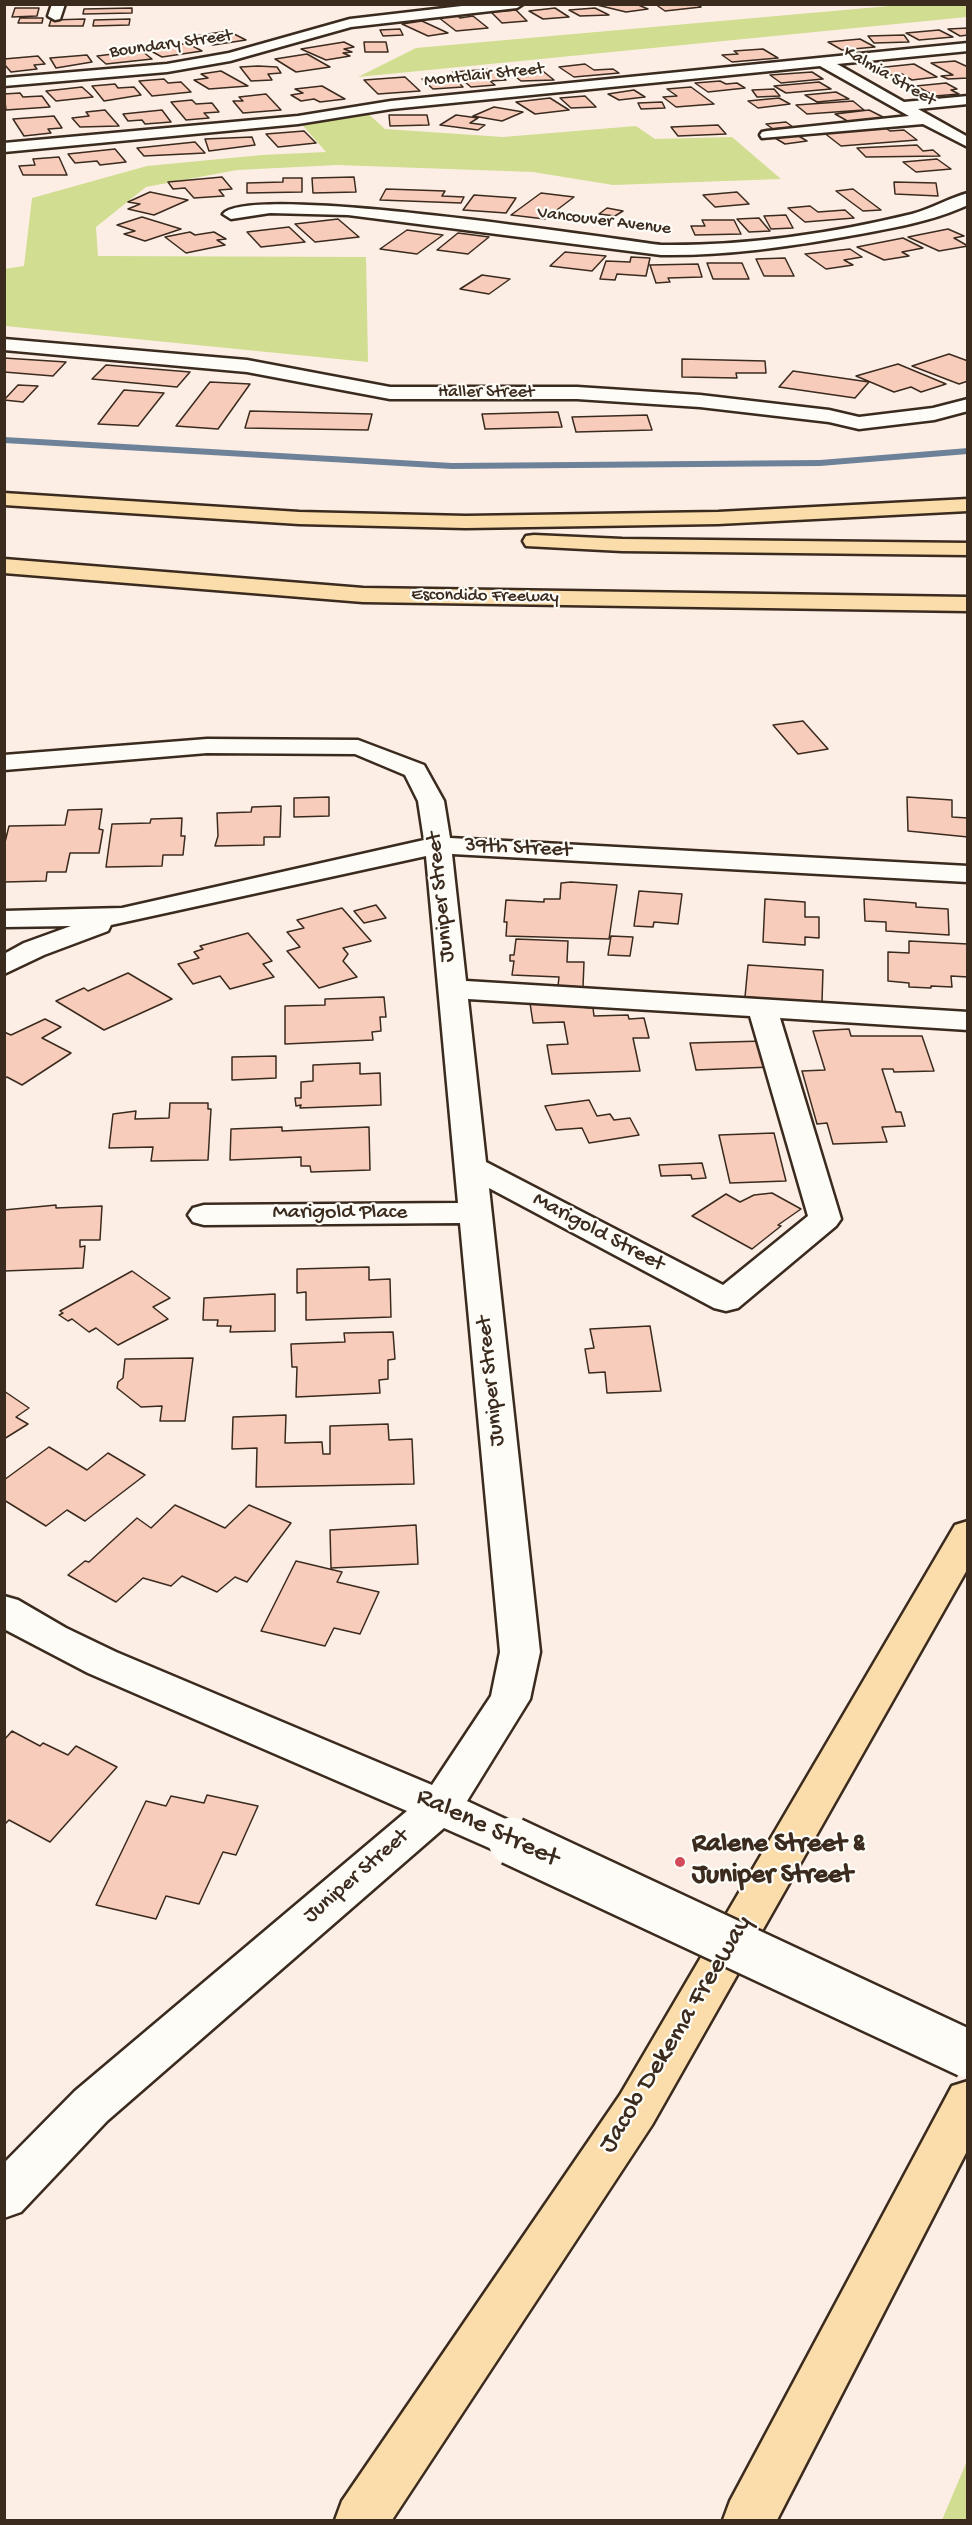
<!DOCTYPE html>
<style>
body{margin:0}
#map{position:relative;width:972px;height:2525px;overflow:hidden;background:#fceee5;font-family:"Gochi Hand",sans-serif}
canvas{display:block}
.frame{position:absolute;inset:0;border:6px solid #3b2a1e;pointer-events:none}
</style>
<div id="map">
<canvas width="972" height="2525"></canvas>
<div class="frame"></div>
</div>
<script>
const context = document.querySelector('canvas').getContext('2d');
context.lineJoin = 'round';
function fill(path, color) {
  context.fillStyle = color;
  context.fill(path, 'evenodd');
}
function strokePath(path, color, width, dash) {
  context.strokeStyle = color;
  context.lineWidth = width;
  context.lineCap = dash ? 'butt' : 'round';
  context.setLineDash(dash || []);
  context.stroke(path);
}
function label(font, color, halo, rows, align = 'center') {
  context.font = font + ' "Gochi Hand",sans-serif';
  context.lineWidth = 4.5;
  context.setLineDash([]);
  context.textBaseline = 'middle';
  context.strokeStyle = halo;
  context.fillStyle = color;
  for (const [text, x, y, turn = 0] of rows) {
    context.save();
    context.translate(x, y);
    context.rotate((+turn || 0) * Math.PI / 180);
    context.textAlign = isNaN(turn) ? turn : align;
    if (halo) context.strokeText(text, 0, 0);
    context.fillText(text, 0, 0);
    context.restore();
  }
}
fill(new Path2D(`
 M912,4L967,5V17L358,77L416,48Z
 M363,109L385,129L503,137L636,126L655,139L732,137L781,179L613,185L533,172L337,165L237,170L146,187L96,227L98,256L366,257L368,362L5,326L4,269L24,266L32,198L147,166L262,155L326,152L298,120Z
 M967,2461V2520H942Z`), '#d1dd90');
fill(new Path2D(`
 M4,437L452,463L820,460L968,448V454L820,466L452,469L4,443Z`), '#6d8298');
const building = new Path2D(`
 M636,4L648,9L626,12L597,5Z
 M655,4H696L701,7L665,11Z
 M15,8H39L37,16L12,17Z
 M132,8V13L83,14L84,9Z
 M555,8L569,17L543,19L529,11Z
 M595,8L609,15L580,16L569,10Z
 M516,10L527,21L502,23L491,12Z
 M457,15L460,18L473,16L488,28L456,31L438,17Z
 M20,18H43L42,23H18Z
 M85,19L83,26H49L51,20Z
 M130,19L129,25L93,26L94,20Z
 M422,21L448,33L428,36L402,24Z
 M968,28V35L960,36L948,29Z
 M400,29L403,35L383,36L380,30Z
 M939,30L953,37L919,40L906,33Z
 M228,31L246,40L213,45L195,36Z
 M904,35L909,42L874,43L868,36Z
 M860,39L875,47L842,50L828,42Z
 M344,42L354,47L344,49L352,52L343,53L350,56L326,60L301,49Z
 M364,42H386L388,52H365Z
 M187,43L202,51L162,57L151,51Z
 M137,47L152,59L106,64L97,56L121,53L116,49Z
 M763,49L778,58L732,62L722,55L738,54L734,51Z
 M307,54L330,67L296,72L275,59Z
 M87,55L92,62L56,68L50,58Z
 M38,56L45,64L34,65L37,69L11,72L4,64V59Z
 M955,61L968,67V78L948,79L941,76L953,75L931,63Z
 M585,64L594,70L613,69L619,73L574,77L559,67Z
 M914,64L937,77L912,80L902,74L889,75L876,68Z
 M258,66L277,67L281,73L268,74L272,80L251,81L240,67Z
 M539,68L554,80L521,81L508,71Z
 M492,69L506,80L490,81L495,85L471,87L453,72Z
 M221,71L248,86L209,89L194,80L208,78L201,74Z
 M812,72L823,79L781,83L770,75Z
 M452,76L463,87L433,89L422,79Z
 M405,77L420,91L378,94L364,80Z
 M164,79L168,83L181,82L191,92L152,96L139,81Z
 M720,81L726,84L737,83L745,88L708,92L695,83Z
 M819,82L831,89L786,93L774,86Z
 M946,83L957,89L951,90L959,94L935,96L916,86Z
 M115,84L118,88L134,87L141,95L104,101L92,86Z
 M322,86L345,99L320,102L314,99L301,101L291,95L303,93L295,89Z
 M82,87L93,97L56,101L46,91Z
 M691,87L714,104L676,107L663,97L677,96L667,89Z
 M774,89L780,96L757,97L752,90Z
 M634,90L645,97L619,100L608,94Z
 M836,92L849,99L817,102L805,95Z
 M20,93L23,97L42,96L50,107L6,110L4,94Z
 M266,94L281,110L243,113L233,101H243L239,97Z
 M585,96L596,107L571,108L560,98Z
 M550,98L569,110L535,114L516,102Z
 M779,98L790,104L758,108L748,101Z
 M192,100L196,104L212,103L219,112L204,113L209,118L186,120L171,102Z
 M853,101L864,110L807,114L796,105Z
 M662,102L665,108L641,109L638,103Z
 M494,107L523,112L502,121L473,116Z
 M105,110L119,126L80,127L72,118L89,116L86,112Z
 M162,110L171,122L145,124L142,120L128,121L123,114Z
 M869,110L885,118L851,123L835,114Z
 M389,115H427L429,125L390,126Z
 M456,115L478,118L470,123L485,125L478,130L440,125Z
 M54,116L62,128L48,129L51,133L24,136L13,119Z
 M786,122L793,127L773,129L766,124Z
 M718,125L726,134L678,136L671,127Z
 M884,127L890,131L904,130L917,140L841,146L823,132Z
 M304,131L316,143L278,147L266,134Z
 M797,135L807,141L785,144L775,138Z
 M252,137L255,145L209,151L205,139Z
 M195,142L205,153L144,156L137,148Z
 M917,145L923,151L933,150L940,156L866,157L857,148Z
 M115,149L126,162L100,165L97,161L75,163L68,154Z
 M59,157L67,175H23L19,166L35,165L33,159Z
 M937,159L951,169L916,172L903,162Z
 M222,177L232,189L219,190L224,196L194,198L185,188L173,189L168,182Z
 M354,177L356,192L313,193L312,178Z
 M283,178H302V192L247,193V183L283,182Z
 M894,182L936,183L938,196L895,194Z
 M386,189L445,191L442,196L464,197L461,203L380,200Z
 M853,189L881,210L863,211L836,191Z
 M150,192L188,200L154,215L128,209L140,204L128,202Z
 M737,192L749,204L715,207L703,195Z
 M541,193L574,197L545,219L511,215Z
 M474,195L516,198L506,213L463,210Z
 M810,206L818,212L845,210L854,218L805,222L788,208Z
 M607,208L623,211L615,216L599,214Z
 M786,215L793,228L771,229L764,216Z
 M142,217L181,229L145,241L124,234L135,231L117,225Z
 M759,218L770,231L749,232L737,219Z
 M338,219L359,237L315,242L295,224Z
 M702,220H734L741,234L695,235L691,226H705Z
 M289,227L305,242L261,247L247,232Z
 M948,229L964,236L954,238L968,246L939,251L908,237Z
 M407,230L443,235L417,254L380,249Z
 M190,232L195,235L214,232L226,239L217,240L225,245L186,253L165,237Z
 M458,233L489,237L468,254L437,250Z
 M903,238L923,248L902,252L909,256L884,260L857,247Z
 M850,249L862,257L844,260L853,265L826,269L805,254Z
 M565,252L606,256L592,271L550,266Z
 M631,257L650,258L646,276L617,274L615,280L600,279L606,261L630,262Z
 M785,258L794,276H764L756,259Z
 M707,263H742L749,279H713Z
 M698,264L702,277L668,278L670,282L656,283L650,265Z
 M482,275L510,279L489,294L460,289Z
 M949,354L968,361V381L959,384L912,366Z
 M4,358L66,362L53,376L4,372Z
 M682,359L765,361L766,373H736L737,378L682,377Z
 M898,364L946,384L921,392L911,387L894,392L856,376Z
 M106,365L190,372L177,387L92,379Z
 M793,371L869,382L855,398L779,387Z
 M210,382L250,384L218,429L176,426Z
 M18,385L38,386L23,402L4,400Z
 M124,390L164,393L138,426L98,424Z
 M250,411L372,414L368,430L245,428Z
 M558,412L562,427L485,429L482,414Z
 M647,415L652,430L576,432L572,417Z
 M803,721L828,749L798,754L773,725Z
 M329,797V816L294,817V798Z
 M907,797L952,800V817L968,818V837L908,831Z
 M281,806L280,837H264V845L215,846L218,836L217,813L251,812L252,807Z
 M102,809L99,829L103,830L99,853H70L66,872H47L46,881L4,882V846L9,826L65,825L68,810Z
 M182,818L181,836H185L183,855H163L162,866L106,867L112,824L150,823L151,819Z
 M571,882L617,885L609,939L506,936L507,922H504L506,900L544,902V899H560L561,883Z
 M639,891L682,894L678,924L654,922L653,927L634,926Z
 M765,899L805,902V917H819V938L805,937V945L763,942Z
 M864,899L916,903V907L948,909L949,935L886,931V922L865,921Z
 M376,905L386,918L364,923L354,911Z
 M342,908L371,941L343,948L348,954L343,961L357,977L319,988L287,951L300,947L287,932L304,928L297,920Z
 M248,933L272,961L263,964L274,977L230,989L220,976L193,984L178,964L199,958L194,952L203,949L200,946Z
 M611,936L633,937L630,956L608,955Z
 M516,939L568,941L567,962H584L583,987L558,986L559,977L512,975L514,961H510V955H514Z
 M909,941L968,944V977L951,976L952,987L931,986V988L909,987V983L888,981V952L909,953Z
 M748,965L823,970L822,1002L745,997Z
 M128,973L172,999L104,1030L56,1001L84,988L88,991Z
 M384,997L386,1017H380L381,1031L372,1032L373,1040L285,1044V1006L325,1005V999Z
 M530,1003L593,1008L594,1016L628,1015L629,1019L644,1018L649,1038H633L640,1071L552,1074L547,1045L568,1044L564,1022L533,1023Z
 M45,1019L61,1027L42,1038L71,1053L22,1085L7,1077L4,1079V1032L11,1035Z
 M849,1029L851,1036H922L934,1071L894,1072L893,1069H882L896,1112H901L905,1126L882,1127L887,1142L833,1144L827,1123L817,1124L802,1071L825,1070L813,1031Z
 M764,1041L771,1067L696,1070L690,1043Z
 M276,1056V1078L232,1080V1057Z
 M360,1063V1074L380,1073L381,1105L300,1108L301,1105L296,1106L295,1098H301V1082L313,1081V1065Z
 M589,1100L597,1116L610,1114L614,1120L630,1118L639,1135L589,1143L582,1128L556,1130L545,1106Z
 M170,1103H208V1109H211L208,1160L151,1161L153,1147L109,1148L113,1114L136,1111L135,1119L169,1118Z
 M282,1127V1131L369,1127L370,1170L311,1172L310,1166H301V1157L230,1160L231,1129Z
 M774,1133L786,1181L730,1183L719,1135Z
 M702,1163L706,1178L692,1179L691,1175L661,1176L659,1165Z
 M772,1193L801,1209L778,1225L781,1226L752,1249L692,1216L726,1194L740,1202L754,1195Z
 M56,1205V1208L102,1206L100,1240H80V1247L85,1246L83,1268L4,1271V1210Z
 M369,1267V1280L390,1279L391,1317L306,1320V1292L297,1293V1269Z
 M132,1271L170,1298L153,1307L168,1319L118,1345L96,1328L89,1332L72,1319L68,1321L59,1315L63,1313L60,1311Z
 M275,1294V1331L230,1332L231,1326H217L218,1320H203L204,1298Z
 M650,1326L661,1391L607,1393L605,1372L589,1373L585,1349L594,1348L590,1329Z
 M393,1332L395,1359L388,1360V1379L379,1380L380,1393L296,1397L297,1367H292L291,1344L345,1342L344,1333Z
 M193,1358L185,1421H160L162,1406L141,1407L117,1388L118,1382L123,1378L125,1359Z
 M4,1391L29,1408L16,1417L28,1424L4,1439Z
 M286,1415L285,1443L322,1442L323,1454H330V1426L388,1424L389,1440L412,1439L414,1484L256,1487L257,1448L232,1449L233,1417Z
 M49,1447L87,1470L108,1453L145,1475L85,1521L67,1510L46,1526L4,1500V1480Z
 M175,1505L225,1528L249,1505L291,1523L247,1582L235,1577L217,1592L182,1576L171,1586L143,1578L116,1602L68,1575L85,1561L89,1562L137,1518L151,1528Z
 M416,1525L418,1564L331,1568L330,1530Z
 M296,1561L342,1572L337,1582L379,1592L360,1634L334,1628L325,1646L261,1631Z
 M12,1731L40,1746L43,1743L68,1755L76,1746L117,1767L50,1842L9,1820L4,1825V1740Z
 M207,1795L258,1806L236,1855L223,1852L199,1904L166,1896L156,1919L96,1905L146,1801L166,1806L171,1796L204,1803Z`);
fill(building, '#f8ccba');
strokePath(building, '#3b2a1e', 1.5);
const minor = new Path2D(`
 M52,4H65L60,19L55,20L48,16Z
 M479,4H523L517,8L351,27L230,61L167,72L4,86V78L167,64L229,53L350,19Z
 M968,43V51L837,64L904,102L968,96V104L918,109L968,137V147L923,124L762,138L760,135L762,132L767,131L909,116L820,66L391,109L298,124L4,152V143L298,116L391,101Z
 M968,193V205L961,208C926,223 887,229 849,236C787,247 725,256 661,255L348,215L270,213L231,219L223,214C248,182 604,238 661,245C745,246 830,234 912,214C931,209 949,198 968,193Z
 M4,339L247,360L390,387H577L700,395L829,410L859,417L933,408L968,399V411L934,420L859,429L829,422L700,407L577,399H390L247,372L4,350Z
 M207,739L358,740L424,765L444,801L450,838L968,866V882L452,854L466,981L968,1012V1030L780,1018L841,1219L836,1226L738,1308L726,1311L714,1308L489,1188L540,1652L530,1699L467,1801L527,1829L533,1841L527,1853L512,1858L444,1828L107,2121L21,2212L4,2218V2163L75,2091L407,1811L88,1673L4,1629V1596L18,1600L66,1628L116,1652L432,1785L491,1696L500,1652L460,1223L204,1225L193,1222L188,1215L193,1208L204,1205L458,1203L426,856L111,925L108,931L44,955L4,974V954L24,943L71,926L4,927V911L122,908L424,840L418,801L405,775L355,754L207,753L4,770V755ZM468,999L750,1016L808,1216L723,1285L486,1162Z`);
const highway = new Path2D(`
 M4,493L299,512L466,516L718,512L968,499V511L718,524L466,528L299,524L4,505Z
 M534,535L622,539L968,543V555L622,551L526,546L523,541L526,536Z
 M4,559L363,588L968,597V611L363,602L4,573Z
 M968,1521V1568L652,2125L392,2520H335L342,2501L620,2095L955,1525Z
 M968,2081V2149L777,2520H723L730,2501L952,2086Z`);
strokePath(minor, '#3b2a1e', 5);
strokePath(highway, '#3b2a1e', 5);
fill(minor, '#fdfcf7');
fill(highway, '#faddab');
const minorBridge = new Path2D(`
 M512,1841L968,2054`);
strokePath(minorBridge, '#3b2a1e', 52, []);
strokePath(minorBridge, '#fdfcf7', 47);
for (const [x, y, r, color] of [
 [680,1862,6,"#d1495b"]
]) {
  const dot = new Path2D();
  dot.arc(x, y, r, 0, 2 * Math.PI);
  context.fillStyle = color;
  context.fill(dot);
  strokePath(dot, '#fdfcf7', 2);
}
label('18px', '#3b2a1e', '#fdfcf7', [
 ["Boundary Street",171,45,-8],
 ["Montclair Street",484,76,-6],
 ["Kalmia Street",889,77,30],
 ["Vancouver Avenue",604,222,7],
 ["Haller Street",486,393],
 ["Escondido Freeway",485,597,1]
]);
label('22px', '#3b2a1e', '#fdfcf7', [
 ["39th Street",518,849,3],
 ["Juniper Street",442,897,-96],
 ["Marigold Place",340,1214],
 ["Marigold Street",598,1233,28],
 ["Juniper Street",492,1381,-96],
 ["Juniper Street",357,1877,-41]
]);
label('27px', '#3b2a1e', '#fdfcf7', [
 ["Ralene Street",487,1829,25],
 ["Jacob Dekema Freeway",677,2035,-59]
]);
label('bold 27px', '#3b2a1e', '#fdfcf7', [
 ["Ralene Street &",692,1846],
 ["Juniper Street",692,1877]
], 'left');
</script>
